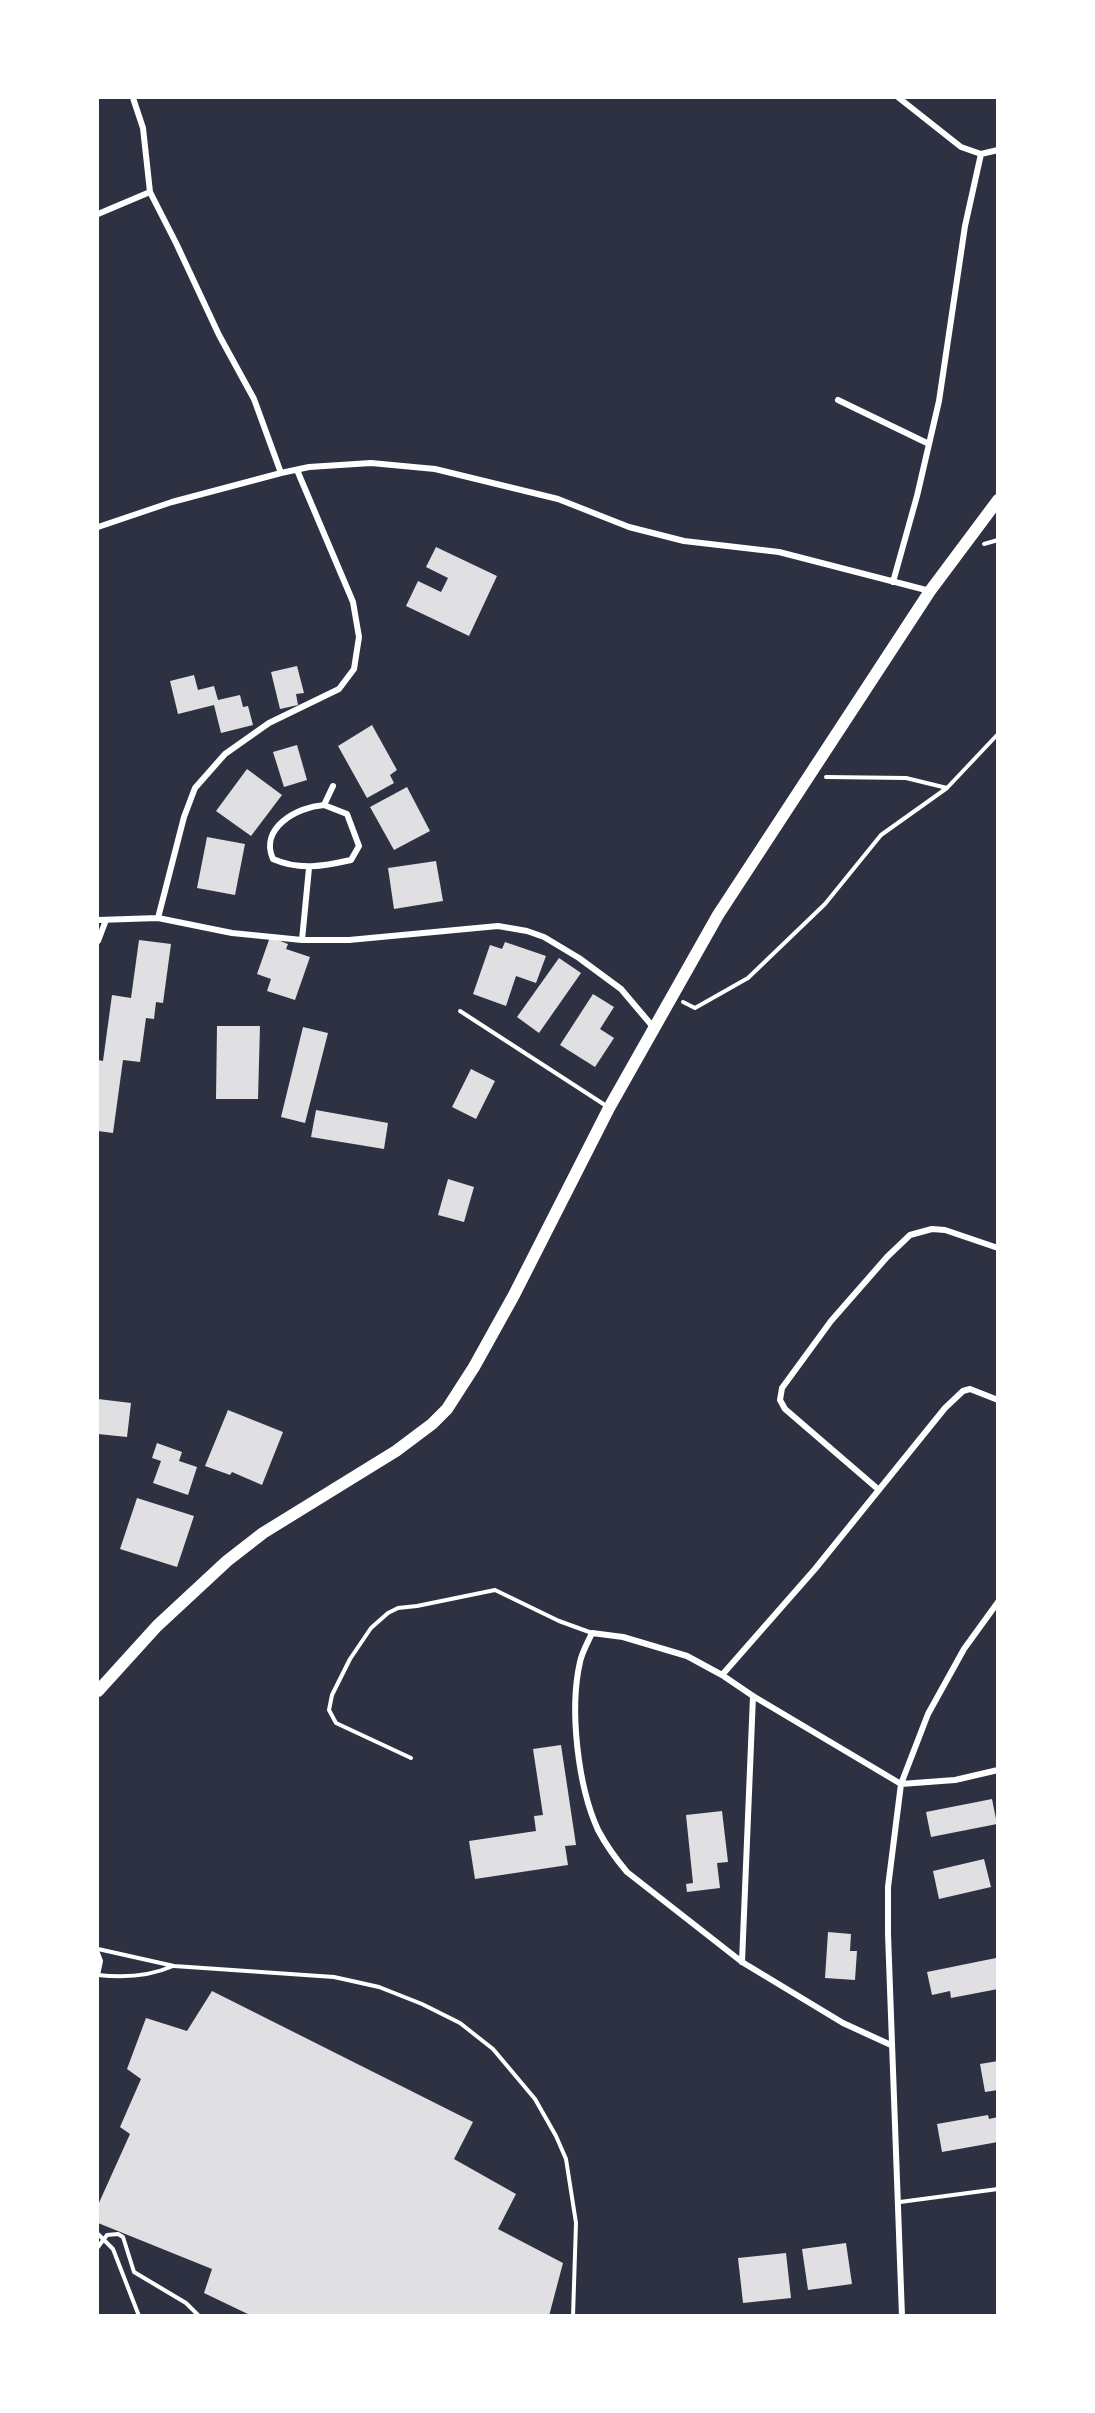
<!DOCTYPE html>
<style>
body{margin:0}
#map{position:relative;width:1095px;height:2413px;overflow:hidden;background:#2d3142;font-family:"PT Sans Narrow",sans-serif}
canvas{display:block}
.frame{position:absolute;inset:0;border:99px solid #fff;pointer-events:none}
</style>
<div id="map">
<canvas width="1095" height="2413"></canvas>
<div class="frame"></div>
</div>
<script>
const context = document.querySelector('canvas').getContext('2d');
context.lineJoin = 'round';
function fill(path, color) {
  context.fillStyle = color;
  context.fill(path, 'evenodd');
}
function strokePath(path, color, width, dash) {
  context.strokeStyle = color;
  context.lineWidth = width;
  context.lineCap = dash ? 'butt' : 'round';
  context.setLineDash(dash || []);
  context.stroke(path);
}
fill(new Path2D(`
 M436,547L497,576L469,636L406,606L418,581L441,592L448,578L426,567Z
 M297,666L304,693L296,694L298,705L280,709L271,672Z
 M194,675L198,690L214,686L218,700L240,695L243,707L248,706L253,725L221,733L214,705L178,714L170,681Z
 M372,725L397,770L390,775L394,783L367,798L338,746Z
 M297,745L307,780L284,787L273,752Z
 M247,769L282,795L251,836L216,811Z
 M407,787L430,831L394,850L370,807Z
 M207,837L245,844L235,895L197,888Z
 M436,861L443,901L394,909L388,868Z
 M270,937L288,944L286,949L310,957L295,1000L267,991L271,979L257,974Z
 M139,940L171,944L163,1003L156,1002L154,1019L146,1018L140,1062L123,1060L113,1133L98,1131V1060L103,1061L112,995L131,998Z
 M505,942L546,956L536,983L516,976L506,1006L473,994L490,945L502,949Z
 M559,958L581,973L539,1033L517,1017Z
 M593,994L614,1007L600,1029L614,1038L595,1067L560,1045Z
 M217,1026H260L258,1099H216Z
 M303,1027L328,1033L305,1123L281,1117Z
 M471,1069L495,1081L476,1119L452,1107Z
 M316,1110L388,1123L384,1149L311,1137Z
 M448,1179L474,1187L464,1222L438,1215Z
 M98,1399L131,1403L127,1437L98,1434Z
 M228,1410L283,1432L262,1485L232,1472L230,1475L205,1466Z
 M157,1443L182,1452L179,1461L197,1467L188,1495L153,1483L161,1461L152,1458Z
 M137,1498L194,1516L177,1567L120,1549Z
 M561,1745L576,1845L565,1846L568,1865L475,1879L469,1841L536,1831L534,1816L543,1815L533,1749Z
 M992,1799L997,1824L931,1837L926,1812Z
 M722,1811L728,1862L717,1863L720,1888L687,1892L686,1884L693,1883L686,1815Z
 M984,1859L991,1887L939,1899L933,1871Z
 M828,1932L851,1934L850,1951H857L855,1980L825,1978Z
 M996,1958L998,1989L951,1998L950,1991L932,1995L927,1972Z
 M212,1991L473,2122L454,2159L516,2194L498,2229L563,2263L549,2316H252L204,2293L212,2269L98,2223V2205L130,2134L120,2127L141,2079L127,2069L146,2018L187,2031Z
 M998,2061V2090L985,2092L980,2064Z
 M988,2115L989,2119L998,2117V2142L942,2152L937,2124Z
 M846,2243L852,2284L808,2290L802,2249Z
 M786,2253L791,2298L743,2303L738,2258Z`), '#e0e0e3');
strokePath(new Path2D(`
 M984,544L998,540
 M826,777L906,778L947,788
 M683,1002L695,1008L748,978L825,904L881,835L947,788L998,734`), '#fff', 4);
strokePath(new Path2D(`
 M460,1011L608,1107
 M411,1758L336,1723L329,1710L332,1695L350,1659L371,1628L388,1613L398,1608L417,1606L495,1590L559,1621L592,1633
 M98,1949L174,1966L334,1977L379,1987L422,2004L460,2023L493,2049L535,2099L556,2136L566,2159L576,2223L573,2316
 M98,1953L101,1961L98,1975
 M98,1975C123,1978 150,1976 173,1966
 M900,2202L998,2189
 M98,2234L113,2249L139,2316
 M98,2247L107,2235L118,2234L123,2237L134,2272L186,2303L199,2316`), '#fff', 4);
strokePath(new Path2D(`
 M133,98L143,128L150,192L176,243L219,335L254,399L281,473
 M899,98L961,147L981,154L998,150
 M98,214L150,192
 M838,400L929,444
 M98,527L172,502L281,473L309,467L371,463L435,469L558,499L629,527L684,541L779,552L930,591
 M893,582L917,496L939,401L965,226L981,154
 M324,805L347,814L359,846L351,860C324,866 300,871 273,859C259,828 297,807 324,805Z
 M324,805L333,786
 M158,918L184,817L195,788L225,754L269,723L339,689L354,669L359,637L353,602L297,470
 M98,920L158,918L232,933L302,940H349L498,926L527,931L544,937L579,958L621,989L654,1028
 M302,940L309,868
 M98,941L106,920
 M879,1490L785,1409L780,1400L782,1388L831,1321L887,1257L910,1235L932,1229L945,1230L998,1248
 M722,1675L815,1569L945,1408L963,1391L970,1389L998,1400
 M742,1962L753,1696
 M891,2045L843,2023L742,1962L627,1872C616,1859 606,1845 598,1830C578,1786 569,1710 580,1662C582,1652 588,1642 592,1633L623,1637L687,1656L722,1675L753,1696L901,1784L955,1780L998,1770
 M902,2316L888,1934V1887L901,1784L928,1714L964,1649L998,1602`), '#fff', 6);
strokePath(new Path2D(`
 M98,1691L157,1626L227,1561L263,1533L396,1451L432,1424L447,1409L474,1367L514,1295L609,1108L718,915L930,591L998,500`), '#fff', 12);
</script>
